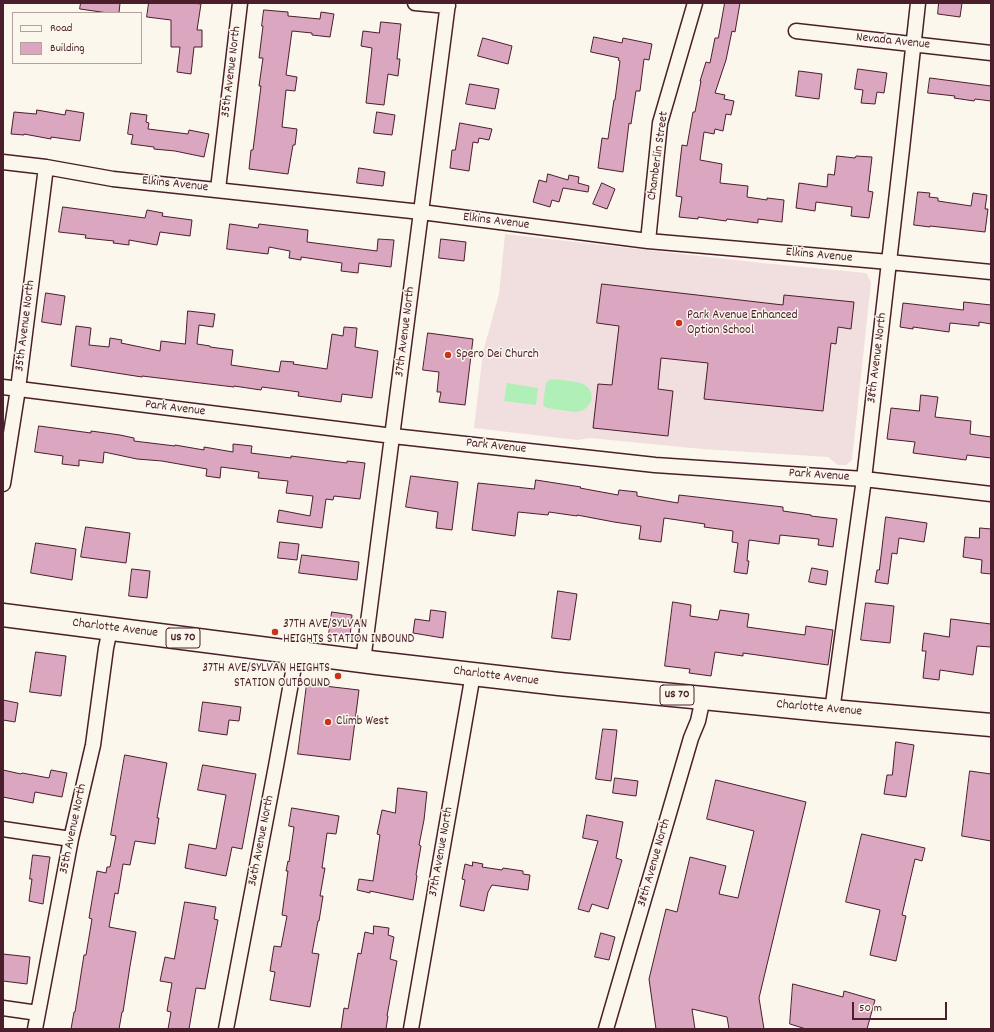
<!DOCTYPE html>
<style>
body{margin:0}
#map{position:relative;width:994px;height:1032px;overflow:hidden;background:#fbf7ec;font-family:Dekko,sans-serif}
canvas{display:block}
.frame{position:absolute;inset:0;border:4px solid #4a1f2b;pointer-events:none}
.legend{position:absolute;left:12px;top:12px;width:130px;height:52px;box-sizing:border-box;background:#fbf7ec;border:1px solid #b4a19f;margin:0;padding:5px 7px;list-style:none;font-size:12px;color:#4a1f2b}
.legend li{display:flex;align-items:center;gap:8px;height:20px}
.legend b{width:20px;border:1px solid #b4a19f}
.scale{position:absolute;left:852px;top:1002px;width:95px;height:18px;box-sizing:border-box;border:2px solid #4a1f2b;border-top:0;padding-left:5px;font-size:12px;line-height:14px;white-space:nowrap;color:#4a1f2b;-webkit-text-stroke:3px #fbf7ec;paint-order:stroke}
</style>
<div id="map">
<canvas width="994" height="1032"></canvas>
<div class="frame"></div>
<ul class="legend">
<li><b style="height:5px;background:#fbf7ec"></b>Road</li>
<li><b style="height:11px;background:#dba6c0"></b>Building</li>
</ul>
<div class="scale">50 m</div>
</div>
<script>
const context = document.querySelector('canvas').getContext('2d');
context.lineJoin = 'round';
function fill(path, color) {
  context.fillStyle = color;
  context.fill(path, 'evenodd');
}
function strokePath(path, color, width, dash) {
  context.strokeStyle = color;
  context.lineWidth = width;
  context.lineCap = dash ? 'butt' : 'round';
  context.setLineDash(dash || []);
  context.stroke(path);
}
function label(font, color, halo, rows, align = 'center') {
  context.font = font + ' Dekko,sans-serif';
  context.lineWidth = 3;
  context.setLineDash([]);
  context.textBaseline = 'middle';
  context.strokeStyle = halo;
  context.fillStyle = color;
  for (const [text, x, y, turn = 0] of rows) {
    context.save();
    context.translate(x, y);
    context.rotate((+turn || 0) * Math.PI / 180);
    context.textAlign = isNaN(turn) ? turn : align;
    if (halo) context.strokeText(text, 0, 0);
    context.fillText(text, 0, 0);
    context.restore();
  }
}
fill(new Path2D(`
 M505,234L762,263L866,273L871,282L852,460L846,465H838L828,457L702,449L590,438L577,440L474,428L483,352L499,294Z`), '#f1dfdf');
fill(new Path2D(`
 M551,379C559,380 579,381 585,385C598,394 591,411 575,412L547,408L544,406L543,403L546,383L548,381Z
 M507,383L538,388L536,405L504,401Z`), '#b0f0b8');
const building = new Path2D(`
 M81,3H120L119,13H108L80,9Z
 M149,3H193L201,4L197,30H202V47H194L191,74L177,72L180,47H171V20L147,17Z
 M725,3H740L735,32L732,31L726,60L715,93L725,95L724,99L734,101L731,115L726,114L723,131L715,129L714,134L704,132L700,160L722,164L720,183L748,186L747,197L767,200V198L784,200L782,222L758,219V223L727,219L726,221L698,217V219L679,217L682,197L676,196L682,145L687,146L693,112H695L701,81H700L706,62L710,63L715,38H718Z
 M939,3H962L960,17L938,14Z
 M264,10L288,12V16L320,19L321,12L334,14L330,37L312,35V33L292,31L286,75L297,77L295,91L286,90L282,127L297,129L295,145H293L288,174L249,169L251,150H253L261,86H259L263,58H259L263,26H262Z
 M381,22L401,24L397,59H400L398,76L388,74L384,105L366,103L372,48L361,46L363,31L379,33Z
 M594,37L622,43L623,38L652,44L649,60L644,59L640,91H636L631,124L629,123L623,172L598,168L602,138L608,139L614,100H615L620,61L618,60L619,58L591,52Z
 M483,38L512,46L508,64L478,56Z
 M858,69L887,73L884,93L877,92L875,104L861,103L863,90L855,89Z
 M799,71L822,74L819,99L796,96Z
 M930,78L991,86V101L975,99L974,101L954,98L955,96L928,93Z
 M470,84L499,89L495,109L466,104Z
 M37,110L65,115L66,110L84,113L80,141L51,137V139L24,134V135L11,134L14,112L36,114Z
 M377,112L395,115L392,135L374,133Z
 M131,113L147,115L146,122L149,123L148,129L188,134L189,130L209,134L204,157L175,151L154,149V147L131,144L133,135L128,134Z
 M460,123L492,129L489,140L479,138L478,143L473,142L469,171L450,168L452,150H455Z
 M837,156L855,158L856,156L872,157L868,191L873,192L869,218L851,216L852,207L816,202L815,211L796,208L799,183L827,187L828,174L834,175Z
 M359,168L385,172L383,186L357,183Z
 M548,174L568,180L569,175L579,177L578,183L589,186L588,192L563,188L559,202L552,200L550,207L533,202L539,180L546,182Z
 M602,183L615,189L607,209L593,204Z
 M918,192L930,193L929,197L938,198V201L971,206L973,193L987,195L985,209H988L985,232L930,226V227L914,225Z
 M63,207L145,218L147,210L163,213L162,216L192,220L190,236L160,232L157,245L129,240V245L113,243L114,241L85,238L86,235L59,232Z
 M230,224L258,228L259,224L308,230L307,242L377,251L378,239L394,240L391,267L359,263L358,273L341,271L342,263L301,257V260L289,258L290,251L269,247L268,254L227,249Z
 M441,239L466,242L464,261L439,258Z
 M602,284L783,305L784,295L854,302L851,329L838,327L836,344L831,343L823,411L704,399L708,363L661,358L658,389L673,391L668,436L593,428L598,384L612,385L619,326L597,323Z
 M46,293L65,296L61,325L42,322Z
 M964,302L991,305V324L979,322V326L950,323L949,332L913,327V329L900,327L903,303L963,310Z
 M188,311L215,314L213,327L199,325L197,344L210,346V347L233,350L231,365L279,372L281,361L294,362L293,364L327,369L332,334L343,336L344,327L357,328L355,347L378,351L372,398L342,394L341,402L298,396L299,392L262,387L261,390L234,386V387L142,376V377L71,366L76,326L91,328L89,345L109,347L110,338L122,340L121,343L160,351L161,341L185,344Z
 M428,333L473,339L465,405L439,402L441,392H437L439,372L423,370Z
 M921,395L938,397L935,417L971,421L970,434L991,437V458L967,455L966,460L913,453L915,442L887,439L891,408L919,411Z
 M39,426L91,433V431L120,435L134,438V441L175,446V445L204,450V447L233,452V444L252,446L251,453L291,458V456L347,463V461L365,463L360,499L334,496L333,500L326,499L322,528L277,522L279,510L310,516L313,496L286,493L288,481L258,478L259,472L221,467L220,478L206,476L207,469L162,461L137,459L104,452L103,463L79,460V466L62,464L63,456L35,452Z
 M411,476L458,482L452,530L436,528L438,512L406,507Z
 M536,480L581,487L580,488L618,495L619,490L637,492V496L678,503L679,495L783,507V511L811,515V516L837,519L833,547L818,545L819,539L780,535L779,544L749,540L747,561H749L747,574L734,572L738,543L732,542L733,531L704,527L705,524L664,518L661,542L639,539L641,526L614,522L577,515V516L549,512L548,515L518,512L515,536L472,530L478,483L534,489Z
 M886,517L927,523L924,542L899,538L897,554L892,553L888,584L875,582L877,570H879Z
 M86,527L130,533L126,563L81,557Z
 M980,528L991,529V574L981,573L982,560L963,557L965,537L979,538Z
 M280,542L299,544L297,560L278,558Z
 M36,543L76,549L72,580L31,573Z
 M302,555L359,562L357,580L299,573Z
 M812,568L828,571L826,585L809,582Z
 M132,569L150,571L147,598L129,596Z
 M558,591L577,594L570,640L552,638Z
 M673,602L691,605L690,616L718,620L720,610L749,614L747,627L805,635L806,626L833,630L828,665L743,653V656L715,652L711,676L689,673L690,669L665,666Z
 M866,603L894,606L890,643L861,640Z
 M431,610L446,612L443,638L413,633L415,619L429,621Z
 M332,612L352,615L350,637L329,634Z
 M951,619L991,624V647L977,646L973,675L940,670L939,680L923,678L926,651H922L924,633L949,637Z
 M36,652L66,656L61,696L30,692Z
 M307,684L359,690L350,760L298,754Z
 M3,700L18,703L15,722L3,720Z
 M203,702L241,707L239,721L229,720L227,735L199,731Z
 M603,729L617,730L611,781L596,779Z
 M896,742L914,745L906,797L884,794L887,775H892Z
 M125,755L167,763L157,818H159L155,844L135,841L130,865L123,864L118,894L115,893L109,927L136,932L130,966L123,1012H122L119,1029H71L74,1012H75L84,955H86L92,919L89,918L97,871L106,873L107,867H110L116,836L111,835Z
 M203,765L256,774L242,849L232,847L226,876L185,868L189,844L216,849L226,795L198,790Z
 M3,770L21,774L22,773L49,778L51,770L67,773L62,797L35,792L33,803L3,797Z
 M970,771L991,774V841L962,836Z
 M615,778L638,781L636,796L613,793Z
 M716,780L806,802L759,998L764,1029H729L727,1017L692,1009L695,1029H656L649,979L666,909L677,912L690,857L726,866L719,894L738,898L754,831L707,819Z
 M398,788L427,792L424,820L419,845L421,846L416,875L417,876L413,900L370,891V893L357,890L359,879L373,881L380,835L377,834L382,810L395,813Z
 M292,808L339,816L336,834L327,833L322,868H325L320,896H323L319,921H318L312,953L319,954L310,1007L270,1000L275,972L270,971L274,946L281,947L287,916L282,915L288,871H286L288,861L289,862L294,827L289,826Z
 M587,815L623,822L616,858L622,860L608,909L592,904L589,912L578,909L598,841L583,838Z
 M862,834L925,848L922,861L915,859L902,915L906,916L896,961L870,955L880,910L846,902Z
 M33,855L50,857L43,904L29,901L32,879H30Z
 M473,862L483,864L482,867L502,870L503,868L523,871V874L530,875L528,890L492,885L488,892L484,911L460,906L465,880L462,879L465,864L472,866Z
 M185,902L216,907L214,919L218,920L205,989L196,988L189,1029H168L171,1012L167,1011L172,983L160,981L165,957L174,959Z
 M374,926L389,928L388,935L394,937L390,959L397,961L387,1016H388L386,1029H341L344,1008L348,1009L358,953L361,954L365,932L373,934Z
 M601,933L615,937L609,960L595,957Z
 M3,954L30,957L27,984L3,981Z
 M793,984L843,997L844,991L875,1000L867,1029H806L790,1024Z`);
fill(building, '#dba6c0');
strokePath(building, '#4a1f2b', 1);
const minor = new Path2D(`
 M415,3L448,6
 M796,31L991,53
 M3,162L46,167L113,179L421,212L648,241L889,262L991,272
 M218,189L240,3
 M648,241L660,123L695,3
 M3,387L393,436L655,465L864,479L991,494
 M3,484L18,389L46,167
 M363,661L448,3
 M832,711L864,479L902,149L918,3
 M3,829L71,839
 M3,1008L38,1013
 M35,1029L71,839L93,745L106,648L110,629
 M226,1029L276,766L293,672L292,652
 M411,1029L473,674
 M606,1029L691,738L698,721L703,698`);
const primary = new Path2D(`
 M3,615L377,663L559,684L703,698L832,711L991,725`);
strokePath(minor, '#4a1f2b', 17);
strokePath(primary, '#4a1f2b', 25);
strokePath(minor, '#fbf7ec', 14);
strokePath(primary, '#fbf7ec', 22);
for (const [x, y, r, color] of [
 [679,323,4,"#c8321e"],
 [448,355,4,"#c8321e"],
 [275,632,4,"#c8321e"],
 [338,676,4,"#c8321e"],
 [328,722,4,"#c8321e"]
]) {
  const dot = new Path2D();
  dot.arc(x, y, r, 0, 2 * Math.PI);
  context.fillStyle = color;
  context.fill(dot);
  strokePath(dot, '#fbf7ec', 1.5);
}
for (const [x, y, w] of [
 [183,638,34],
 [677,695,34]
]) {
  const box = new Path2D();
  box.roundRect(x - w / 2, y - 10, w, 20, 3);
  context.fillStyle = '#fbf7ec';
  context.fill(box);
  strokePath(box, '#4a1f2b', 1);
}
label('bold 12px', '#4a1f2b', null, [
 ["US 70",183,638],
 ["US 70",677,695]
]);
label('13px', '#4a1f2b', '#fbf7ec', [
 ["Nevada Avenue",893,42,6],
 ["35th Avenue North",232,72,-83],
 ["Chamberlin Street",659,156,-82],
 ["Elkins Avenue",175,185,6],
 ["Elkins Avenue",496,222,7],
 ["Elkins Avenue",819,256,5],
 ["35th Avenue North",26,326,-83],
 ["37th Avenue North",406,332,-83],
 ["38th Avenue North",878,358,-83],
 ["Park Avenue",175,409,7],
 ["Park Avenue",496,447,6],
 ["Park Avenue",819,476,4],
 ["Charlotte Avenue",115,629,7],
 ["Charlotte Avenue",496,677,7],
 ["Charlotte Avenue",819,709,5],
 ["35th Avenue North",74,829,-78],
 ["36th Avenue North",262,841,-79],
 ["37th Avenue North",442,852,-80],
 ["38th Avenue North",655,863,-74]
]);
label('13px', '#4a1f2b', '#fbf7ec', [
 ["Park Avenue Enhanced",687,316],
 ["Option School",687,331],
 ["Spero Dei Church",456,355],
 ["37TH AVE/SYLVAN",283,625],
 ["HEIGHTS STATION INBOUND",283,640],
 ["37TH AVE/SYLVAN HEIGHTS",330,669,"right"],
 ["STATION OUTBOUND",330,684,"right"],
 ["Climb West",336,722]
], 'left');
</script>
